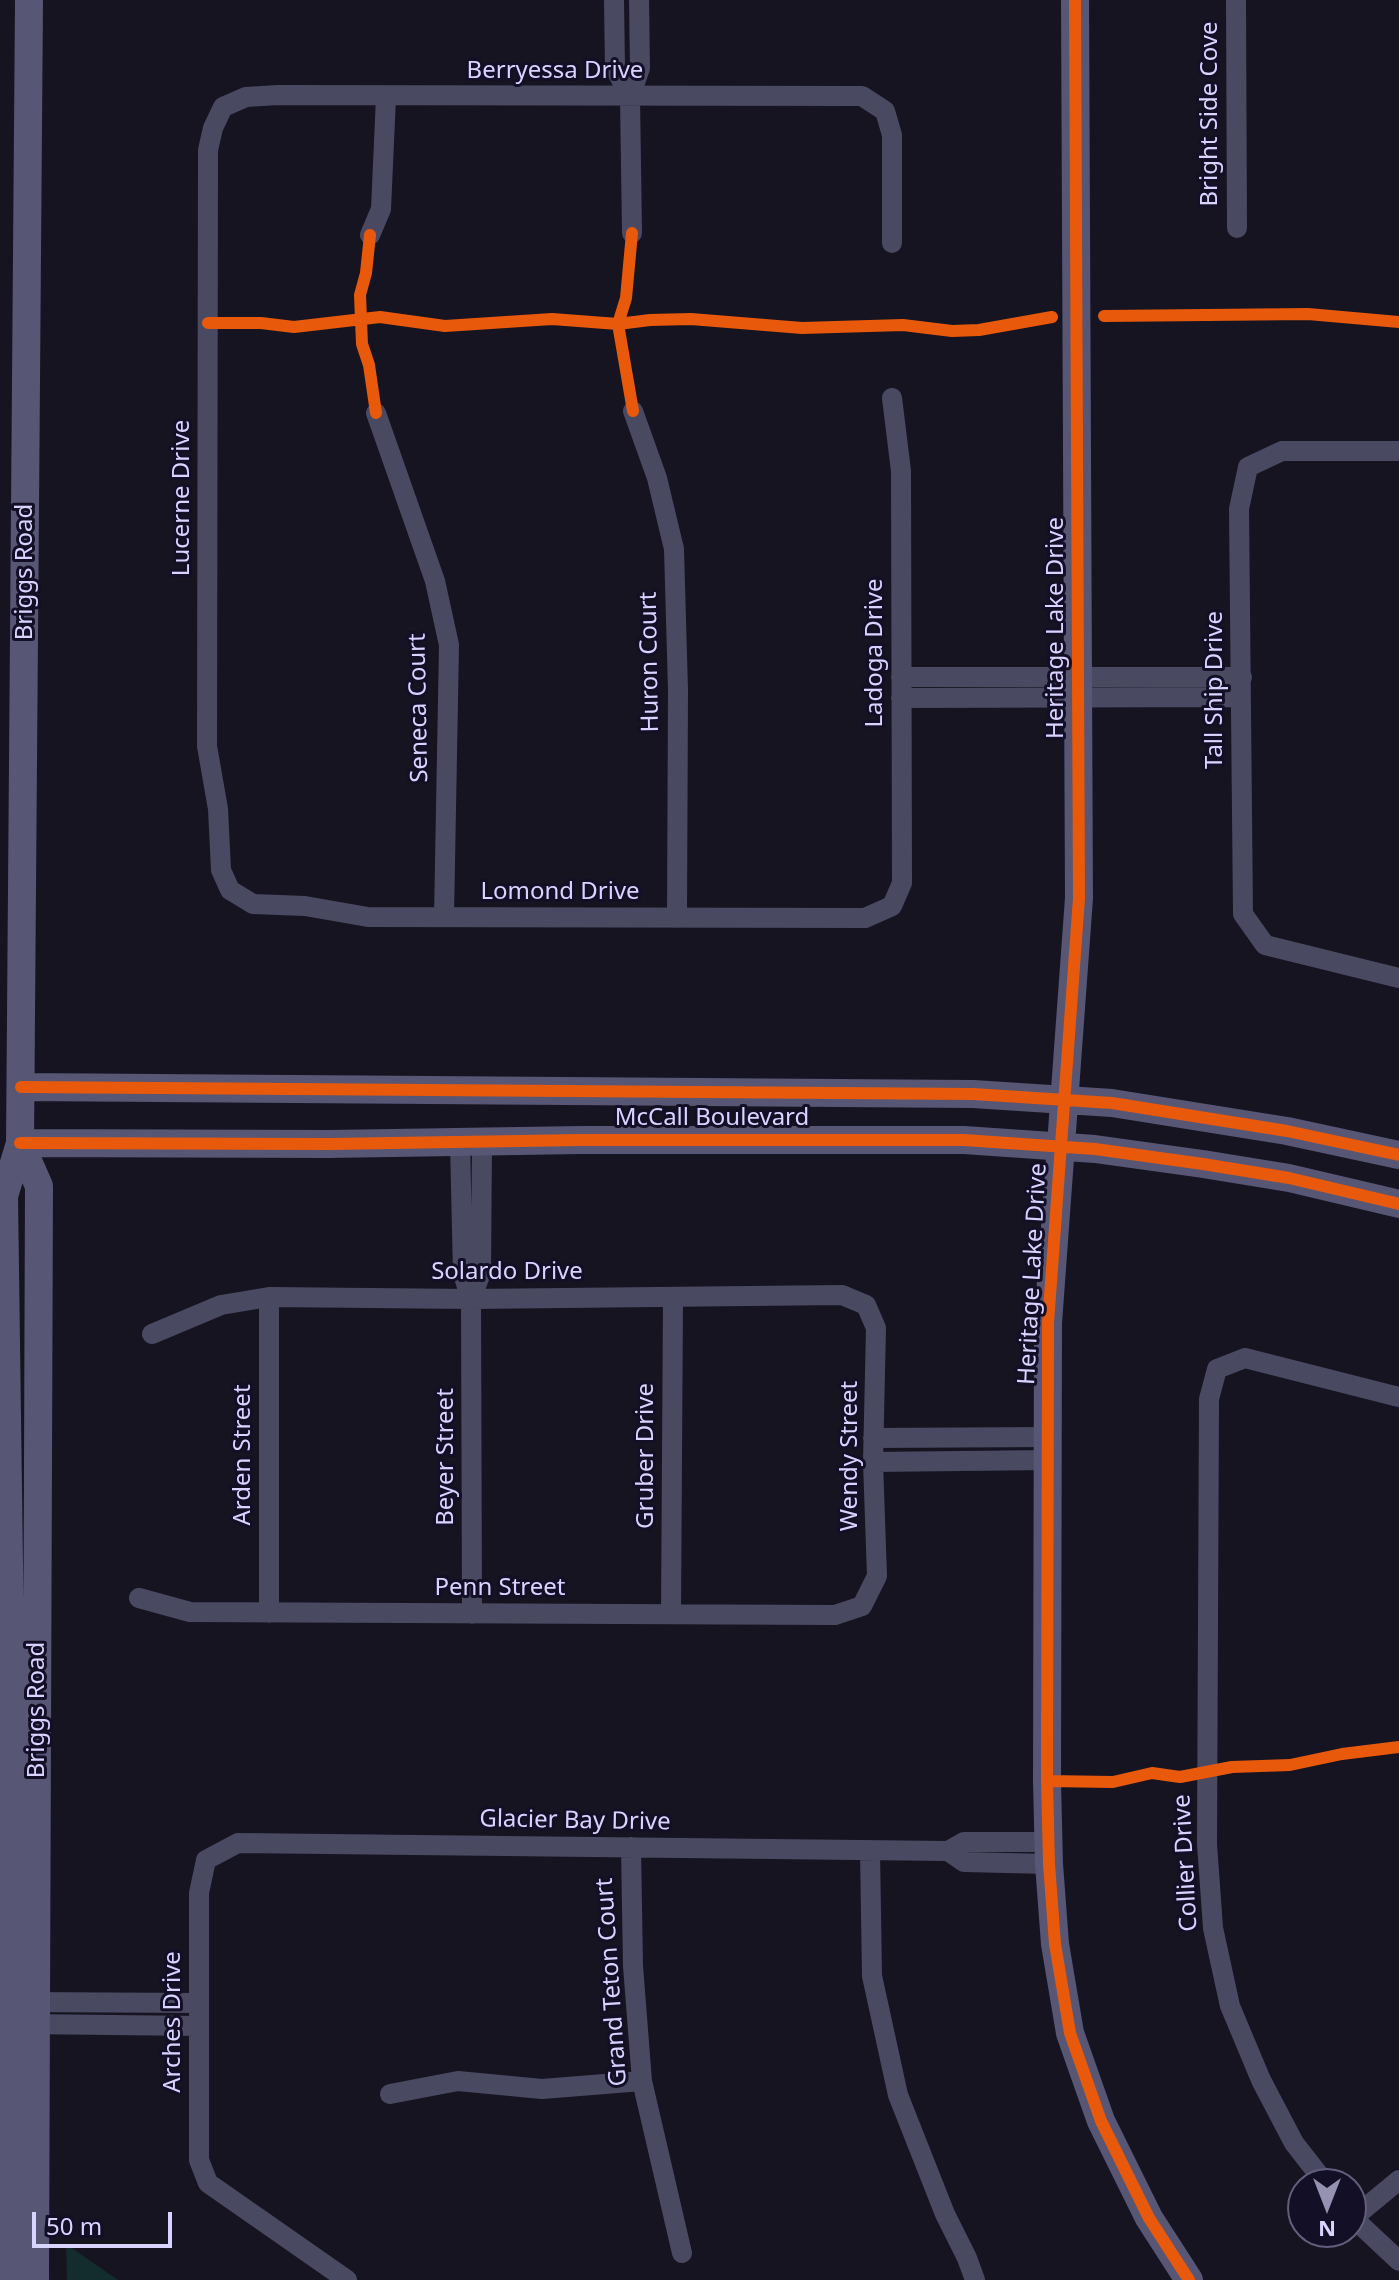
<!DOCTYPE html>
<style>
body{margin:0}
#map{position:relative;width:1399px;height:2280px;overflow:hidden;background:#161421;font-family:"Noto Sans",sans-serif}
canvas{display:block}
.north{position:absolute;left:1287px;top:2168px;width:80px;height:80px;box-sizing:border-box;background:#130f26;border:2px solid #625e7d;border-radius:50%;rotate:180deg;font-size:22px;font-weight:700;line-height:32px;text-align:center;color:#d9d4ff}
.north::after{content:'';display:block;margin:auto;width:28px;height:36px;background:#9591b1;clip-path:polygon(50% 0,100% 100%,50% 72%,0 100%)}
.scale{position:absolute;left:32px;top:2212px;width:140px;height:36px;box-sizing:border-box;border:4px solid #d9d4ff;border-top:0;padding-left:10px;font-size:24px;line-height:28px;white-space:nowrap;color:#d9d4ff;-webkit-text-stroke:6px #130f26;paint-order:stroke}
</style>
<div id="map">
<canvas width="1399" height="2280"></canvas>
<div class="north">N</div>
<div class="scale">50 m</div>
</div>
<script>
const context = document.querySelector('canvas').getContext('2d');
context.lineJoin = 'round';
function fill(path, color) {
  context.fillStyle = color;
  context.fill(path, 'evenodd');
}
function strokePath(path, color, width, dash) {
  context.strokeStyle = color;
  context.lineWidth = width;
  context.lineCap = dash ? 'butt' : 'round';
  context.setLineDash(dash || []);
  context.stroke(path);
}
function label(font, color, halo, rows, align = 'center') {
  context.font = font + ' "Noto Sans",sans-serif';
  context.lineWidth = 6;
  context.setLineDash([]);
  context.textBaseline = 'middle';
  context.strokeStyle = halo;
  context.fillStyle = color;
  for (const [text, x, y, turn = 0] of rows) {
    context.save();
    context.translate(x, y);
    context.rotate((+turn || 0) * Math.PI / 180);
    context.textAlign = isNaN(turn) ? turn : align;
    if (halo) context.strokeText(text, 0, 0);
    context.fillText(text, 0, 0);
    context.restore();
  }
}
fill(new Path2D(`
 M66,2244L118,2280H67Z`), '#132c2d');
strokePath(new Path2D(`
 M614,0L615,68L630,97
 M1236,0L1237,228
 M632,233L630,97L640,68L639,0
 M370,235L381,209L386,97
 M892,243V135L885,111L862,96L278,95L246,97L223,107L213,128L208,150L207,746L218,809L221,870L230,890L253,904L305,906L368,917L865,918L892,906L902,883L901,471L892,398
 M633,411L657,478L674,549L678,690L677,918
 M376,413L435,581L449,645L444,917
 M1399,451H1282L1248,467L1239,509L1243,914L1265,945L1399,978
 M901,677H1242
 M901,698L1241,697
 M460,1142L463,1274L471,1299L472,1614
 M269,1297V1613
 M471,1299L481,1273L482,1141
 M873,1438L1049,1437
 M873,1462L1049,1460
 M139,1598L190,1612L835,1615L862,1606L877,1576L873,1462L876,1328L866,1305L842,1295L471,1299L269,1297L221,1305L152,1334
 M671,1614L673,1297
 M631,1847L633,1966L642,2081L682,2253
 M870,1850L872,1976L898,2095L945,2214L967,2258L975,2280
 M948,1851L964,1862L1049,1864
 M23,2002L199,2003
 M24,2024L199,2026
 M390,2094L458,2081L542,2089L642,2081
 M1326,2184L1294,2143L1261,2080L1230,2006L1213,1928L1207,1844L1209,1399L1217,1369L1245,1358L1399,1397
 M1351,2216L1399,2261
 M1353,2218L1399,2180
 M347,2280L208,2183L199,2160V1893L206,1860L238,1843L948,1851L964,1842H1049`), '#4a4962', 20);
strokePath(new Path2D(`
 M1075,0L1079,898L1048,1323L1047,1781L1049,1864L1055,1944L1070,2033L1101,2121L1149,2218L1189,2280
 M21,1087L973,1094L1112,1103L1287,1131L1399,1155
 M20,1143L329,1144L581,1140H964L1095,1149L1203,1164L1289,1178L1399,1204
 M20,1143L39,1186L35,2280
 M7,2280L12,2023V1782L4,1196L20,1143L29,0`), '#575674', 28);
strokePath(new Path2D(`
 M1075,0L1079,898L1048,1323L1047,1781L1049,1864L1055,1944L1070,2033L1101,2121L1149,2218L1189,2280
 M632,233L626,298L618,324L633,411
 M370,235L366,273L360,295L361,320L362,344L369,365L376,413
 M1104,316L1308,314L1399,322
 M208,323H261L294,327L380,317L445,326L552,319L618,324L650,320L691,319L802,328L903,325L952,331L979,330L1052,317
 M21,1087L973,1094L1112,1103L1287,1131L1399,1155
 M20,1143L329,1144L581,1140H964L1095,1149L1203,1164L1289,1178L1399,1204
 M1047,1781L1113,1782L1152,1773L1180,1777L1232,1767L1290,1765L1342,1754L1399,1747`), '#e8590c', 12);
label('24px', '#d9d4ff', '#130f26', [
 ["Berryessa Drive",555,71],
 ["Bright Side Cove",1210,114,-90],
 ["Lucerne Drive",182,498,-90],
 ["Briggs Road",25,572,-90],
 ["Heritage Lake Drive",1056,628,-90],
 ["Ladoga Drive",875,653,-90],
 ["Huron Court",650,662,-91],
 ["Tall Ship Drive",1215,690,-90],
 ["Seneca Court",419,708,-91],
 ["Lomond Drive",560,892],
 ["McCall Boulevard",712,1118],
 ["Solardo Drive",507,1272],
 ["Heritage Lake Drive",1033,1274,-87],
 ["Arden Street",243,1455,-90],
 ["Gruber Drive",646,1456,-90],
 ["Wendy Street",850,1456,-90],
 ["Beyer Street",446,1457,-90],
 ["Penn Street",500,1588],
 ["Briggs Road",37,1710,-90],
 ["Glacier Bay Drive",575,1821,1],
 ["Collier Drive",1186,1863,-93],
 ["Grand Teton Court",612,1982,-94],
 ["Arches Drive",173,2022,-90]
]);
</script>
